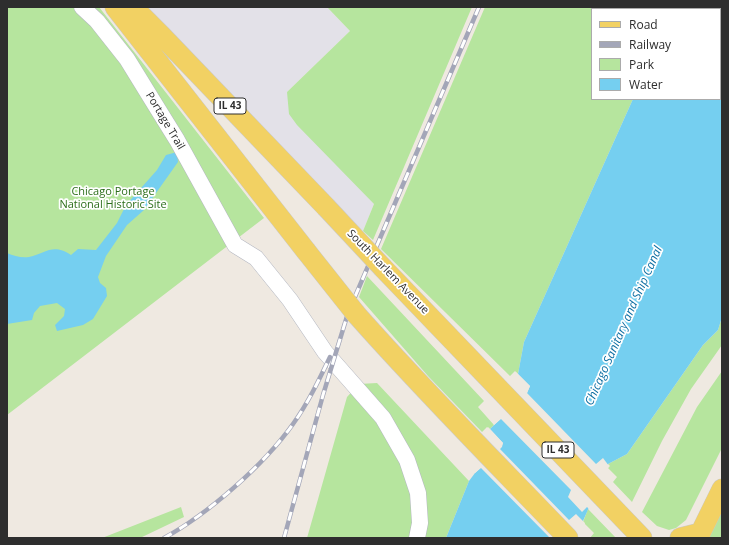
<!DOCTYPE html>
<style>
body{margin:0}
#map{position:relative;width:729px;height:545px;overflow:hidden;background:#efe9e1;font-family:"Open Sans",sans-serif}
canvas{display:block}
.frame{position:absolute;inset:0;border:8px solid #2e2e2e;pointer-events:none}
.legend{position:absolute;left:591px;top:8px;width:130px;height:92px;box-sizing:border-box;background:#fff;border:1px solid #ababab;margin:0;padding:5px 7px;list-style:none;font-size:12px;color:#2e2e2e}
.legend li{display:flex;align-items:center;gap:8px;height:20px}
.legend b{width:20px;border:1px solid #ababab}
</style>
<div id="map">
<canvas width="729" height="545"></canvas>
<div class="frame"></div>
<ul class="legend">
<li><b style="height:5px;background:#f2d163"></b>Road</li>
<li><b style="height:5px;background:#a3a6b8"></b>Railway</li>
<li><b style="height:11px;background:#b6e59e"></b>Park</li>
<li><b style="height:11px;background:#75cff0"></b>Water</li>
</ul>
</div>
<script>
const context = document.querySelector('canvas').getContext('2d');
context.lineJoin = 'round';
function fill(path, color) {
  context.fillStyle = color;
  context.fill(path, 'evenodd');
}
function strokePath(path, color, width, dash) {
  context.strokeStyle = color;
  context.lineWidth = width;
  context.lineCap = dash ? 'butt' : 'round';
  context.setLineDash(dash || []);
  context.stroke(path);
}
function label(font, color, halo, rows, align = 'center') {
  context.font = font + ' "Open Sans",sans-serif';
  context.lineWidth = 3.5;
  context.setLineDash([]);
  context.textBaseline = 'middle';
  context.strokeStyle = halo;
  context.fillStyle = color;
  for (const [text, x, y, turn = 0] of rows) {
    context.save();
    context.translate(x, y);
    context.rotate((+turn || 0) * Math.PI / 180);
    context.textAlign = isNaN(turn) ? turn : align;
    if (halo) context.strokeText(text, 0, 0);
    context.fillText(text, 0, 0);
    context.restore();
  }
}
fill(new Path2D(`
 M141,7H327L350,31L287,92L362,190L374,204L363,231Z`), '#e3e1e8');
fill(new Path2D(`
 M7,7H99L264,218L7,415Z
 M327,7H472L373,240L363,231L374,204L297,125L289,114L287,92L350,31Z
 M485,7H674L673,9H592V99H633L524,342L518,374L515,371L510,376L381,249Z
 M367,276L484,401L478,407L494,425L490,429L487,427L482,432L428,376L359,297Z
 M722,317V345L691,389L662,441L632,502L613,482L617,477L608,468L610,466L608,464L627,454L703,345L718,330Z
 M722,371V448L686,520L676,528L669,530L657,526L642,512L697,407Z
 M377,383L469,481L446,538H307L347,397L359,384Z
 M722,504V538H707Z
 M181,507L184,517L140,538H102Z
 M588,509L616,538H590L594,533L583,522Z`), '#b6e59e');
fill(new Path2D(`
 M674,7H722V317L718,330L703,345L627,454L608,464L583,521L580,538H446L469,481L475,473L502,447L503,443L490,429L527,393L530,386L518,374L524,342L633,99H720V9H673Z
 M177,152L178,162L144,210L127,225L106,256L98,277L100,283L106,288L107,296L93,319L83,325L57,331L55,325L64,316L65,309L57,303L40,306L34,313L32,320L7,324V253C14,256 21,258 29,257C46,253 53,243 71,255L78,249L96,250L117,223L126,205L157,170L166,155Z`), '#75cff0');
fill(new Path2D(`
 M516,372L530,386L527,393L596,464L603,458L609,466L590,510L587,507L582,512L568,497L571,490L501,419L494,425L493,423L525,391L527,387L516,376Z
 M488,427L503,443L500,449L569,520L576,514L585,523L582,538H550L481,468L475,473L474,472L498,448L501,443L488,430Z`), '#efe9e1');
const minor = new Path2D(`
 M82,7L97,21L127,59L151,98L177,140L235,245L256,258L290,300L325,352L383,418L407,460L418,493L420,523L417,538`);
const major = new Path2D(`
 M115,7L306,251
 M133,7L161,35L326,207
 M383,268L642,538
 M356,314C424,391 497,464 568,538
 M680,538L700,533
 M698,538L722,489`);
strokePath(minor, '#b4b7c1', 17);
strokePath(major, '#c9c9c9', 21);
strokePath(minor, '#fff', 16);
strokePath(major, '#f2d163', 20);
const rail = new Path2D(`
 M164,538C208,514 264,465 293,424C308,403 319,380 330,357
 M284,538L323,395L348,313L479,7`);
strokePath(rail, '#a3a6b8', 4.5);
strokePath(rail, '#fff', 3, [9]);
const majorBridge = new Path2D(`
 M326,207L383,268
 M306,251L356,314`);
strokePath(majorBridge, '#c9c9c9', 21, []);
strokePath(majorBridge, '#f2d163', 20);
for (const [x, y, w] of [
 [230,106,32],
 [558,450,32]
]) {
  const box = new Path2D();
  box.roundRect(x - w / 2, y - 8, w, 16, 3);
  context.fillStyle = '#fff';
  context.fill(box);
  strokePath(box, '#2e2e2e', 1);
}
label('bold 10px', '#2e2e2e', null, [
 ["IL 43",230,106],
 ["IL 43",558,450]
]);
label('11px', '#2e2e2e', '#fff', [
 ["Portage Trail",165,121,59],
 ["South Harlem Avenue",388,272,46]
]);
label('11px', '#2c6e1b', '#fff', [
 ["Chicago Portage",113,192],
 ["National Historic Site",113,205]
]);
label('italic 12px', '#0d6fa3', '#fff', [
 ["Chicago Sanitary and Ship Canal",624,326,-66]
]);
</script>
